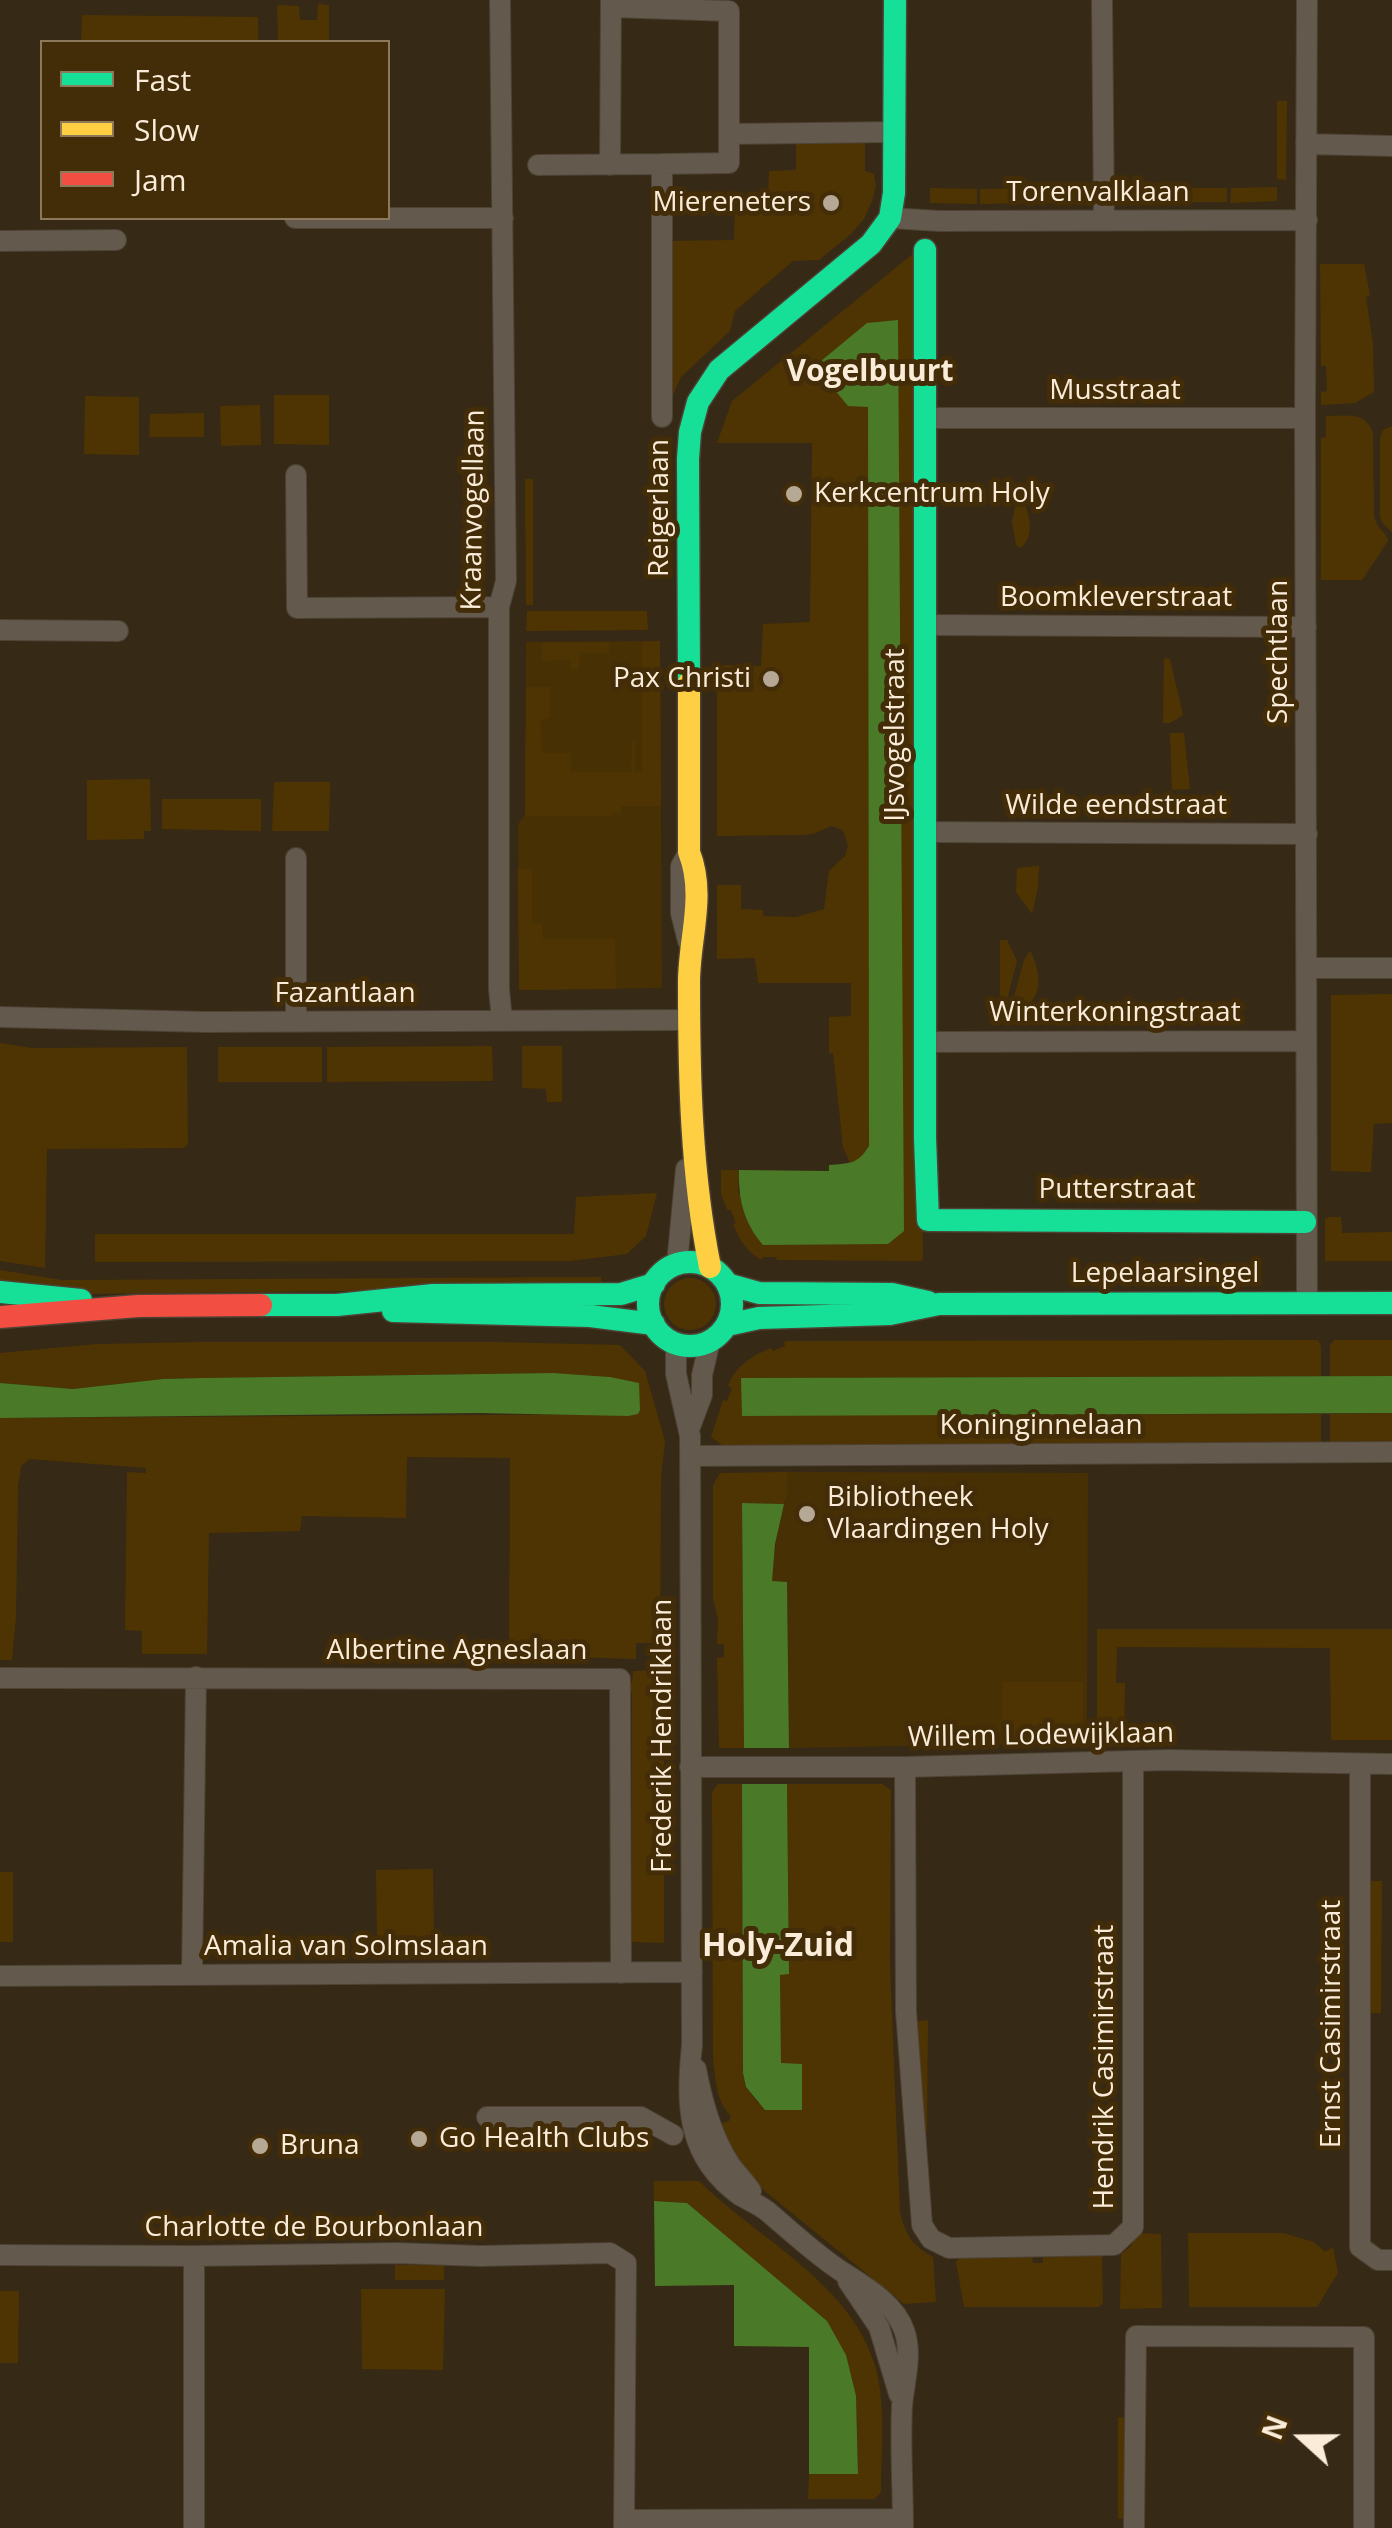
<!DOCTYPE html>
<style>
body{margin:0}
#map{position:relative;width:1392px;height:2528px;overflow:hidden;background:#362915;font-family:"Open Sans",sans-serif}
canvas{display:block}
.legend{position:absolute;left:40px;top:40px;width:350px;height:180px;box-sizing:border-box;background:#432c08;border:2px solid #8c795c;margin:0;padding:12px 18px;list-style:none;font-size:30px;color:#faecd9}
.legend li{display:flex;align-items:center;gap:20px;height:50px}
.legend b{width:50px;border:2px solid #8c795c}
.north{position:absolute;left:1252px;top:2388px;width:100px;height:100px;-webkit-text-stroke:8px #432c08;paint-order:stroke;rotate:291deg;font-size:28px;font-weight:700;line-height:40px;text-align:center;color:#faecd9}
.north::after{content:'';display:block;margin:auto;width:35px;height:45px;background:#faecd9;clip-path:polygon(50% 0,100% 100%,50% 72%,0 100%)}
</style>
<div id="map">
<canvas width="1392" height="2528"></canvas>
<ul class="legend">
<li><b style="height:12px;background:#16e098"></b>Fast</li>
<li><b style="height:12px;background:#ffcf43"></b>Slow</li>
<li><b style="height:12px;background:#f24e42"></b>Jam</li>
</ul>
<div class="north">N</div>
</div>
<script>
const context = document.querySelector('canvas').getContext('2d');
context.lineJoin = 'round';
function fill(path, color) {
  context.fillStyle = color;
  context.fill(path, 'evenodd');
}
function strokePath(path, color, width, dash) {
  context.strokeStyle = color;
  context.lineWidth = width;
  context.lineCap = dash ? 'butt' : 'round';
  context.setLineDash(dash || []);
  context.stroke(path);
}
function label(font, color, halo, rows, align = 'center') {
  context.font = font + ' "Open Sans",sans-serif';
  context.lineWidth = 10;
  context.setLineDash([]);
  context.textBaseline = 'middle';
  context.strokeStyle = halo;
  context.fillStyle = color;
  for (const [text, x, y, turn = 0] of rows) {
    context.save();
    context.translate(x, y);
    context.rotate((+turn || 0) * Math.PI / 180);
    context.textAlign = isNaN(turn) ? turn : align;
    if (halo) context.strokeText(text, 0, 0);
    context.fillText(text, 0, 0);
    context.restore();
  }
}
fill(new Path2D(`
 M660,641L662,988L519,990L518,824L525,815L526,642Z
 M788,1472L1088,1473L1087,1743L789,1748L787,1583L772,1582V1569L779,1521L787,1495Z`), '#483005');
fill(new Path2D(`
 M318,4L329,5V42H278L277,5L299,6L300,20H317Z
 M82,15L258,17V42H81Z
 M1277,101H1287L1286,180L1277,179Z
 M796,137H865V171L874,174L876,186L872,201L864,219L851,234L819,260L793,261L735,311L730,331L681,377L673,395L671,418L667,241L734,240L735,199L768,198L769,171L796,170Z
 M1277,187V201L1230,203L1231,188Z
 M930,188L977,189V204L930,203Z
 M1029,188V203L980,204V189Z
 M1032,188H1081V203H1032Z
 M1132,188H1177V203H1132Z
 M1180,188H1227V202H1180Z
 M920,248L923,1258L922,1261L777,1260L776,1257H763L762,1260C747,1253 739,1239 733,1224L736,1223L731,1210H727L721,1194V1170H739L738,1193L888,1244L898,321L848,406H868L869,1146L860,1160L850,1163L843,1147L833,1053H829V1017L851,1016V983H758L755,958L717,959V885H741V909L763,910V916L796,917L824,909L829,871L845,856L848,846L843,830L831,826L813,834L802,835L717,836V665L761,666L763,624L810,622L812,443H717L732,401Z
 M1320,264H1364L1370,295L1366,297L1373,344L1374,392L1355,403L1321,405V392L1327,391L1326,366H1321Z
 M274,395H329V445L274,444Z
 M85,396L139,397V455L84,454Z
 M260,405L261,445L221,446L220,406Z
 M204,413V437H149L150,414Z
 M1326,416C1345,416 1366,411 1373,433L1374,515C1376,529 1387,532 1388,541L1362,580H1321V438L1326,437Z
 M1392,426V532L1383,524L1380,517V437L1383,430Z
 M525,479H533V605H526Z
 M1022,497C1029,514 1036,534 1021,548L1016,545L1012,522L1017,498Z
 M527,611H647L648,630L526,631Z
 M660,641L661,806H621V813H612L611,816H525L526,687H550V718L541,719L542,753H571V772H631L632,741H635V772H642V642Z
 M609,642V653H580L579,669H571L570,660L542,661V643Z
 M1164,658L1170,659L1183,715L1170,723H1163Z
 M1170,733H1184L1190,789L1172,790Z
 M150,779L151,831H144V839L87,840V780Z
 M274,782H330L329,831H272Z
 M162,799H261V831L162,829Z
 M1039,866L1038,887L1032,914L1016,892L1017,868Z
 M532,868V923L542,924L543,939H615L616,989L519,990L518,869Z
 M1000,940H1007L1017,961L1005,1008H1000Z
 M1030,951C1040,969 1044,994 1026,1006L1018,1004L1013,1000L1024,960Z
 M1392,994V1123L1374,1124L1371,1172L1331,1171V995Z
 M0,1043L32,1048L187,1047L188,1144L184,1148L47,1149L45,1268L0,1261Z
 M492,1046L493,1081L327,1082V1047Z
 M522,1046H562V1102H547L546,1089L522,1088Z
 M218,1047H322V1082H218Z
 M657,1193L646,1236L627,1254L570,1261L95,1262V1234H574L576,1197Z
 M1329,1217H1341L1342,1233L1392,1232V1261H1325V1219Z
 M0,1270L62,1280L601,1277L602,1288L83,1294L0,1287Z
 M664 1304a26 26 0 1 1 52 0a26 26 0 1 1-52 0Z
 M1318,1340L1321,1346V1376L742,1378V1415L1321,1414V1445L723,1446L711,1437L723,1400L727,1401L732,1388L728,1386C736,1365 752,1356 771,1348L773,1351L785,1346L784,1342L788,1341Z
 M1334,1340H1392V1376H1330V1346Z
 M200,1342H497L620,1345L645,1371L665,1441L661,1477L660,1643H636V1659L509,1655L510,1458L407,1457L406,1518L302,1516L300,1531L209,1533L207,1654H142V1631L125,1630L127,1472L146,1473V1468L30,1459L21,1466L18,1487L16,1617L12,1660H0V1418L638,1414L610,1377L553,1373L202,1378L163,1379L73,1389L0,1383V1353L96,1344Z
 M1392,1413V1444L1330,1445V1414Z
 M788,1472L787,1495L784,1504L742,1503L744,1748H719L717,1658L724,1657V1644H717L718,1620L713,1598V1485L720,1473Z
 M1097,1629H1392V1740H1331L1330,1648L1117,1647L1116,1683H1125L1124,1742L1097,1743Z
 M664,1670V1943L632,1942V1694L628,1683L632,1682L633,1671Z
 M1002,1682H1084L1082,1742L1002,1741Z
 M718,1784H742L743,2073L746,2087L758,2103L801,2064H781L780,1974H789L787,1784H882L891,1790L890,1965L900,2213C907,2236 911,2245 933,2257L936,2302L904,2304L761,2188L739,2160L720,2124L729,2121L731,2116C716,2101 716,2081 713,2060L712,1792Z
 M433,1869L434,1939H377L376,1870Z
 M0,1872H13V1942H0Z
 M1370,1881H1382L1381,2013H1369Z
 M928,2020L927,2132H922L917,2021Z
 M654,2181H699C759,2240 853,2284 876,2369C886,2408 881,2453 881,2492L875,2499H808L809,2474H858L856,2396L827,2321L687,2203L654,2201Z
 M1138,2233L1161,2234L1162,2308L1120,2309L1121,2254L1131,2246Z
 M1188,2233H1283L1314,2242L1325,2252L1333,2247L1338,2273L1317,2307H1189Z
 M961,2256H1032L1033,2263H1043V2256H1102L1103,2303L1099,2307H964L956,2262Z
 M395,2265H444V2280H395Z
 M361,2289H445L443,2370L362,2369Z
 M0,2291H19L18,2363H0Z
 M1118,2417L1125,2418V2518L1118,2519Z`), '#4f3403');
fill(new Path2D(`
 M898,320L904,1231L888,1244L763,1245C744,1223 738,1199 739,1170L829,1171V1165C850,1163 857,1165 869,1146L868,407L848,406L815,366L867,323Z
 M553,1373L610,1377L639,1383L640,1410L638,1414L628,1416L478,1413L0,1418V1383L73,1389L163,1379L202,1378Z
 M1392,1376V1413L742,1416L741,1378Z
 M742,1503L784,1504L775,1544L772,1581L787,1582L789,1748H744Z
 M742,1784H787L789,1974L780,1975L781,2063L802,2064V2110H765L746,2087L743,2073Z
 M654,2201L687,2203L827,2321L846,2355L856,2396L858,2474H809V2347L734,2346V2285L655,2286Z`), '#4a7927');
const street = new Path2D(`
 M500,0L506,581L499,607V989L502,1021
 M1102,0L1104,220
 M611,7L729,11V163L662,164V417
 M729,134L894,132
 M1306,144L1392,146
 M538,165L662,164
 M610,165L611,0
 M295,218H503
 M890,218L939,221L1307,220
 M0,241L116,240
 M926,418H1305
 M296,475L297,608L499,607
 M927,625L1306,627
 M0,630L118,631
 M925,832L1307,834
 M688,941L681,913V866L689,852
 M1307,968H1392
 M0,1017L206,1022L689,1020
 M296,1022V858
 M925,1042L1305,1041
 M677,1264L686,1169
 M1307,1304L1305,418L1307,0
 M676,1343V1374L690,1436L692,2045C686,2105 686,2157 741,2196C750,2201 759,2205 767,2211C792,2232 817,2256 844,2273C866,2287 895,2304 904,2330C913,2354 904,2382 902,2406C900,2446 903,2488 903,2528
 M690,1427L702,1395V1375L710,1341
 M690,1456L1392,1452
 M0,1678L620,1679L621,1973
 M1360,1764V2247L1378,2260H1392
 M690,1767H905L1169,1760L1392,1764
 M905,1767L906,2011L922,2225L931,2239L949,2248L1114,2245L1133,2227V1761
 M192,1975L196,1677
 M0,1976L692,1972
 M696,2069C702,2101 712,2138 731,2166C737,2174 745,2182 751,2191
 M487,2117H641L673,2135
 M0,2255L194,2256L396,2253L481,2256L610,2253L626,2263L624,2528
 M848,2281L879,2327L899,2394
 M624,2520L903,2519
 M194,2528V2256
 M1134,2528L1136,2336L1364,2337V2528`);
const fast = new Path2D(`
 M925,250V1138L928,1220L1305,1222
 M689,683L688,459L690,432L698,402L719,370L871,244L890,218L894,193L895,0
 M648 1304a42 42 0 1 1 84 0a42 42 0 1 1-84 0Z
 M727,1284L759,1293L892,1294L928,1302
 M0,1292L81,1300
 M261,1305H337L433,1295L621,1294L654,1284
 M393,1311L590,1316L654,1324
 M727,1325L759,1318L890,1314L939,1304L1392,1303`);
const slow = new Path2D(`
 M689,683V852C706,895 689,938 689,982C689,1078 691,1173 710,1267`);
const jam = new Path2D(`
 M0,1317L138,1306L261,1305`);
strokePath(street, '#4d4234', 22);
strokePath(fast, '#4d4234', 25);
strokePath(slow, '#4d4234', 25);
strokePath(jam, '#4d4234', 25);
strokePath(street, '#63594c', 20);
strokePath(fast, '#16e098', 22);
strokePath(slow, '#ffcf43', 22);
strokePath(jam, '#f24e42', 22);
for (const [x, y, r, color] of [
 [831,203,10,"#b5a894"],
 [794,494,10,"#b5a894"],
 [771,679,10,"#b5a894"],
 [807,1514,10,"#b5a894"],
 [419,2139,10,"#b5a894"],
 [260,2146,10,"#b5a894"]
]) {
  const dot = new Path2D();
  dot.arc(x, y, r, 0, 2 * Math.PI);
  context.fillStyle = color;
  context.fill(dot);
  strokePath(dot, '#432c08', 4);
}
label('28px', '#faecd9', '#432c08', [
 ["Torenvalklaan",1098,193],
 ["Musstraat",1115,391],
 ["Reigerlaan",660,508,-90],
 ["Kraanvogellaan",474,510,-89],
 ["Boomkleverstraat",1116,598],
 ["Spechtlaan",1279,652,-90],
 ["IJsvogelstraat",896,735,-90],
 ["Wilde eendstraat",1116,806],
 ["Fazantlaan",345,994],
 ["Winterkoningstraat",1115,1013],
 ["Putterstraat",1117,1190],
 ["Lepelaarsingel",1165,1274],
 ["Koninginnelaan",1041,1426],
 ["Albertine Agneslaan",457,1651],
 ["Frederik Hendriklaan",663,1736,-90],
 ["Willem Lodewijklaan",1041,1736,-1],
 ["Amalia van Solmslaan",346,1947],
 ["Ernst Casimirstraat",1332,2024,-90],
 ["Hendrik Casimirstraat",1105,2067,-90],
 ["Charlotte de Bourbonlaan",314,2228]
]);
label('28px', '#faecd9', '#432c08', [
 ["Miereneters",811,203,"right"],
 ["Kerkcentrum Holy",814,494],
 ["Pax Christi",751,679,"right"],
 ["Bibliotheek",827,1498],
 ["Vlaardingen Holy",827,1530],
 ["Go Health Clubs",439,2139],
 ["Bruna",280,2146]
], 'left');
label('bold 30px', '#faecd9', '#432c08', [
 ["Vogelbuurt",870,372]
]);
label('bold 32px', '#faecd9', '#432c08', [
 ["Holy-Zuid",778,1947]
]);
</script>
